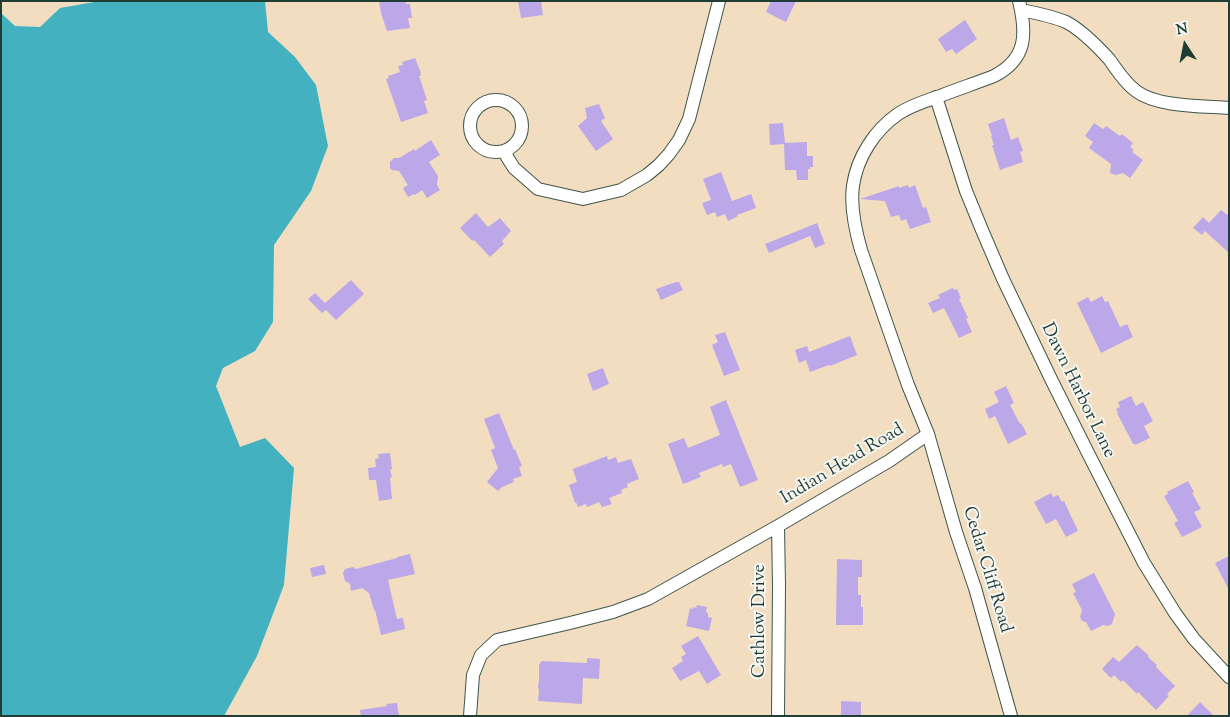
<!DOCTYPE html>
<style>
body{margin:0}
#map{position:relative;width:1230px;height:717px;overflow:hidden;background:#f2ddc0;font-family:"Sorts Mill Goudy",serif}
canvas{display:block}
.frame{position:absolute;inset:0;border:2px solid #1f3d34;pointer-events:none}
.north{position:absolute;left:1160px;top:20px;width:50px;height:50px;-webkit-text-stroke:4px #f6f6f2;paint-order:stroke;rotate:349deg;font-size:14px;font-weight:700;line-height:20px;text-align:center;color:#1f3d34}
.north::after{content:'';display:block;margin:auto;width:18px;height:22px;background:#1f3d34;clip-path:polygon(50% 0,100% 100%,50% 72%,0 100%)}
</style>
<div id="map">
<canvas width="1230" height="717"></canvas>
<div class="frame"></div>
<div class="north">N</div>
</div>
<script>
const context = document.querySelector('canvas').getContext('2d');
context.lineJoin = 'round';
function fill(path, color) {
  context.fillStyle = color;
  context.fill(path, 'evenodd');
}
function strokePath(path, color, width, dash) {
  context.strokeStyle = color;
  context.lineWidth = width;
  context.lineCap = dash ? 'butt' : 'round';
  context.setLineDash(dash || []);
  context.stroke(path);
}
function label(font, color, halo, rows, align = 'center') {
  context.font = font + ' "Sorts Mill Goudy",serif';
  context.lineWidth = 4;
  context.setLineDash([]);
  context.textBaseline = 'middle';
  context.strokeStyle = halo;
  context.fillStyle = color;
  for (const [text, x, y, turn = 0] of rows) {
    context.save();
    context.translate(x, y);
    context.rotate((+turn || 0) * Math.PI / 180);
    context.textAlign = isNaN(turn) ? turn : align;
    if (halo) context.strokeText(text, 0, 0);
    context.fillText(text, 0, 0);
    context.restore();
  }
}
fill(new Path2D(`
 M100,1H265L268,32L295,57L316,85L328,146L311,191L274,245L273,322L255,351L223,368L216,386L240,447L265,438L294,468L284,585L257,656L224,716H1V13L15,26L40,27L60,8Z`), '#43b1c0');
fill(new Path2D(`
 M379,1H406V4H410L412,18H408L410,28L387,31L381,13Z
 M518,1H541L543,15L521,18Z
 M771,1H796L786,22L766,12Z
 M965,20L977,39L956,54L952,49L946,52L938,39Z
 M415,58L421,73H420L421,76H419L427,100L424,101L428,113L401,122L386,79L389,78L388,76L400,72L398,66L403,65L402,62Z
 M599,104L605,118L601,121L613,139L596,151L578,126L587,118L585,108Z
 M1004,118L1011,140L1018,137L1023,151L1020,152L1023,162L1000,170L992,145H994L991,136H992L988,124Z
 M783,123L785,143L807,142V156H813V167H810V169H808V180H797L796,170H785L784,144L770,145L769,124Z
 M1094,123L1103,129L1106,126L1120,136L1122,134L1133,143L1130,147L1134,150L1132,152L1143,160L1130,178L1123,173L1116,175L1110,173L1111,164L1089,148L1093,142L1085,136Z
 M431,140L440,155L429,162L438,176L437,185L440,190L427,198L422,190L415,195L414,194L408,197L403,188L408,185L399,171L392,170L390,168V162L394,158H399L414,149L415,151Z
 M721,172L732,201L751,194L756,208L737,215L738,216L728,221L725,214L717,217L715,212L707,215L702,203L711,200L703,179Z
 M908,185L909,188L915,185L923,208L926,207L931,222L910,229L906,219L901,221L899,215L891,217L885,201L860,199L899,186V188Z
 M1221,210L1229,216V253L1205,231L1202,235L1193,228L1203,217L1209,223Z
 M476,213L488,227L500,218L511,231L502,241L504,244L490,257L474,240L472,241L460,228Z
 M817,223L825,244L815,248L810,236L769,253L765,244Z
 M351,280L364,294L336,320L326,310L322,313L308,299L315,293L325,303Z
 M676,282H679L683,290L661,300L656,289Z
 M953,288L954,290L957,289L961,298L959,299L968,318L966,319L972,332L959,338L944,308L933,313L928,303L940,298L938,295Z
 M1102,296L1105,302L1108,301L1120,327L1127,324L1133,337L1101,353L1077,303L1088,297L1091,302Z
 M725,332L740,370L724,376L712,345L718,342L715,335Z
 M850,336L857,355L830,366L829,365L810,372L806,360L799,363L795,350L807,346L809,352Z
 M603,368L609,384L593,391L587,374Z
 M1006,386L1014,403L1010,405L1020,424L1021,423L1027,434L1008,444L995,416L989,419L985,409L999,402L994,392Z
 M1131,396L1136,406L1143,402L1153,421L1144,426L1150,438L1135,445V444H1133L1130,438L1117,413H1118L1116,409L1120,407L1118,402Z
 M726,400L758,480L740,487L731,464L723,467L722,464L699,473L701,477L683,484L668,444L684,438L688,448L720,435L710,407Z
 M499,413L514,450L515,449L522,466L519,467L522,476L513,479L514,482L502,487L498,491L487,482L498,468L491,450L495,448L484,419Z
 M390,453L392,469L390,470L392,477L390,478L392,499L379,501L376,480H369L368,468L376,467L375,459L379,458L378,454Z
 M607,456L608,460L616,457L618,463L631,459L639,479L627,484L628,487L621,490L622,493L609,498L612,504L602,507L599,502L587,507L586,504L578,507L576,502L575,503L569,485L577,482L573,469Z
 M1188,481L1194,492L1192,493L1201,509L1194,512L1202,527L1182,537L1174,523L1178,521L1164,496L1168,494L1167,492Z
 M1051,493L1053,497L1058,495L1062,502L1064,501L1078,531L1066,537L1056,519L1046,524L1034,502Z
 M410,554L415,574L388,580L397,619L403,618L405,629L381,635L375,610H374L369,593L362,588L351,591L350,584L345,581L343,573L345,569L353,567L356,569L397,558V557Z
 M1229,556V590L1215,563Z
 M837,559L862,560V577H858V595H861V607H863V625H836Z
 M324,565L326,574L312,577L310,568Z
 M1094,573L1115,614L1112,624L1108,626L1103,625L1091,631L1086,622L1082,621L1080,617L1082,610L1073,593L1076,592L1072,584Z
 M697,605L707,607L706,612L708,613V617L712,618L709,631L686,626L690,608L693,609V607L696,608Z
 M698,636L721,675L707,684L699,671L680,681L672,668L683,661L681,657L686,654L681,646Z
 M1137,645L1149,656L1148,657L1157,665L1156,667L1175,686L1167,694L1169,696L1156,710L1138,692L1137,694L1123,680L1121,682L1114,675L1111,678L1102,669L1113,657L1119,662Z
 M587,658L600,659L599,679L583,678L582,704L538,701L539,691L538,686L539,681V665L542,661L587,663Z
 M841,701L861,702V716H841Z
 M1200,702L1214,716H1187Z
 M397,703L399,716H361L360,710L387,706L386,704Z`), '#bca8e8');
const minor = new Path2D(`
 M1021,10C1036,13 1052,16 1066,22C1080,29 1098,47 1109,59C1117,70 1124,82 1136,91C1157,107 1202,106 1229,108
 M936,97L966,191L982,230L1003,279L1051,379L1088,453L1144,563L1175,613L1194,639L1229,677
 M470 126a26 26 0 1 1 52 0a26 26 0 1 1-52 0Z
 M506,150L507,157L514,168L538,189L583,199L621,190L647,175L659,165L669,154L679,140L689,119L719,1
 M778,526L779,586L778,716
 M470,716L473,675L481,655L497,640L570,623L613,612L648,599L778,526L889,461L928,434
 M1011,716L975,588L956,532L928,434L908,385L861,250C855,229 850,207 853,186C857,157 875,130 898,114C911,105 926,101 940,96C958,89 976,83 994,76C1027,59 1027,34 1019,1`);
strokePath(minor, '#3f5549', 14);
strokePath(minor, '#fff', 12);
label('18px', '#1f3d34', '#f6f6f2', [
 ["Dawn Harbor Lane",1077,391,64],
 ["Indian Head Road",843,465,-31],
 ["Cedar Cliff Road",986,570,73],
 ["Cathlow Drive",761,621,-90]
]);
</script>
